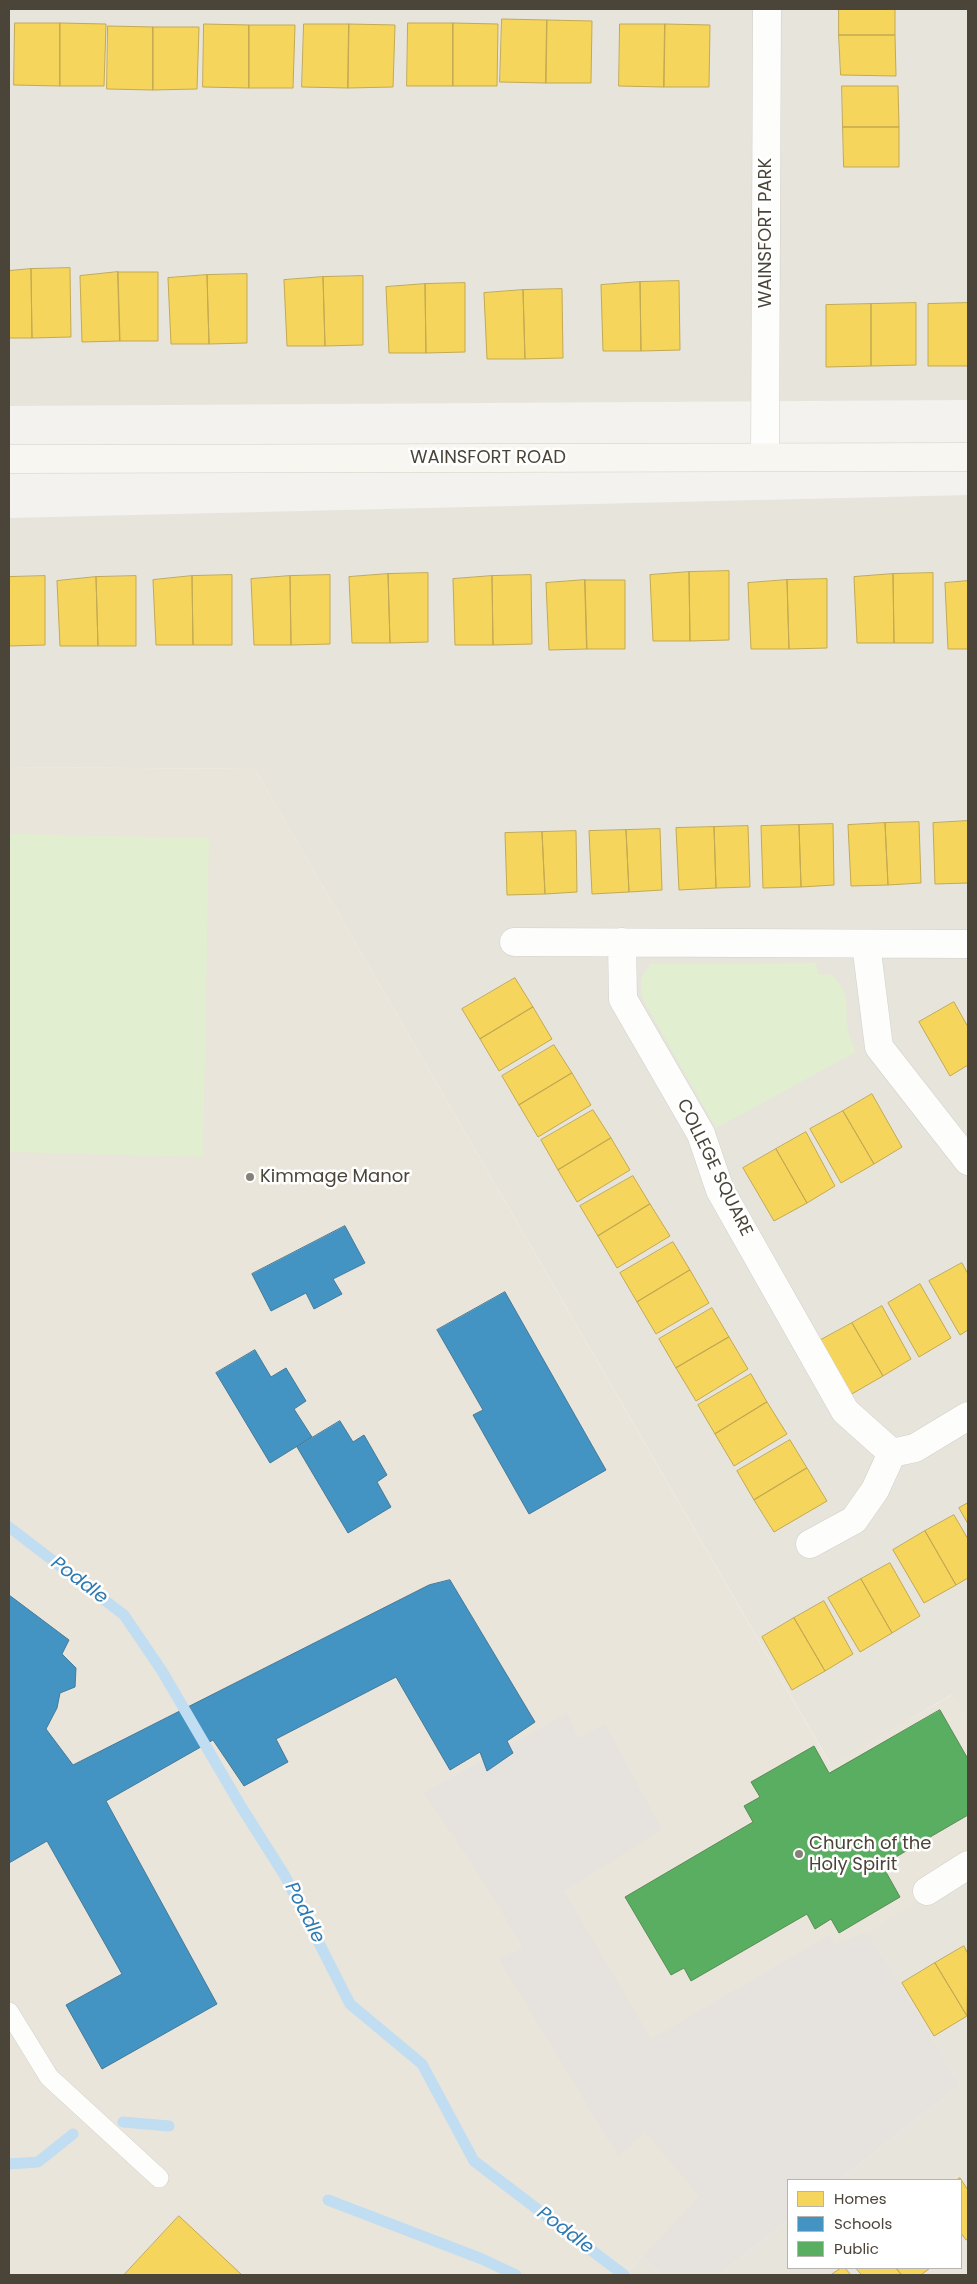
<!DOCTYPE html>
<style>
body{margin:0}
#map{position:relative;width:977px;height:2284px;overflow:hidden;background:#f4f2ee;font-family:Poppins,sans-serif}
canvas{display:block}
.frame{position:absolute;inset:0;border:10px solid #4b4439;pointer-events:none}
.legend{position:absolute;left:787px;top:2179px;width:175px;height:90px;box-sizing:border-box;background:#fff;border:1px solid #b7b4b0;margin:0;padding:6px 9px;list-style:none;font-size:15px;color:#4b4439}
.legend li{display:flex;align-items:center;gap:10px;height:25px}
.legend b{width:25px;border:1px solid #b7b4b0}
</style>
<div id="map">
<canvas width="977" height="2284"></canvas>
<div class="frame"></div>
<ul class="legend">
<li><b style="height:14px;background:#f6d55c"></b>Homes</li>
<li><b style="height:14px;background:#4393c3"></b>Schools</li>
<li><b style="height:14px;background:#5aae61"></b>Public</li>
</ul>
</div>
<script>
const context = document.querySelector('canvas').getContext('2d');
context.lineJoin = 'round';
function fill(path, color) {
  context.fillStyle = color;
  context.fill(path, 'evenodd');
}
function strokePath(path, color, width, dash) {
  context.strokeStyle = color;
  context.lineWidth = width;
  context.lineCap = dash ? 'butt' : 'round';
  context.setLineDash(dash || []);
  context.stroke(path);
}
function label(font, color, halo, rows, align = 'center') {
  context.font = font + ' Poppins,sans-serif';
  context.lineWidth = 5;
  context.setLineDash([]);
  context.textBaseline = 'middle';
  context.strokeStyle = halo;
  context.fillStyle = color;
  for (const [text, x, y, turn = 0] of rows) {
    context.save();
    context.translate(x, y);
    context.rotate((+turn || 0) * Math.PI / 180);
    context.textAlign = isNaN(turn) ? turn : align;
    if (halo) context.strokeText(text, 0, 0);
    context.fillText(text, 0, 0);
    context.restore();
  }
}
fill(new Path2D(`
 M9,9H968V400L9,406Z
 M968,495V1723L951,1695L831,1765L255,769L9,767V518Z
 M968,1852V2275H719L788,2220V2268H961V2180H839L960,2085L868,1932L918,1899L913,1888Z
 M643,2256L661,2275H625Z`), '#e7e4dc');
fill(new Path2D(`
 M9,767L255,769L830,1764L952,1695L968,1723V1852L913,1888L919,1899L869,1932L960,2085L839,2180H788V2220L719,2275H661L643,2256L625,2275H9Z`), '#eae5da');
fill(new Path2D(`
 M9,834L209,838L203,1157L9,1152Z
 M816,963L818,974L832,975C852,994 844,1006 848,1030C849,1037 853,1045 856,1052L716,1128L643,1000C640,985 639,975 651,964Z`), '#e1eecf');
fill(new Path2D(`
 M567,1713L578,1738L605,1724L662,1830L564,1891L651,2039L829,1935L835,1944L868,1932L960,2085L839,2180H788V2220L719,2275H661L643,2256L699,2196L645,2132L618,2156L499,1959L522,1948L520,1942L475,1868L424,1793Z`), '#e6e3df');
const homes = new Path2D(`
 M839,9H895V35H839Z
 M502,19L547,20L546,83L500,82Z
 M547,20L592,21L591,83H546Z
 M15,23H60V86L14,85Z
 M60,23L106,24L104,86H60Z
 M408,23H453V86H407Z
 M453,23L498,24L497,86H453Z
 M204,24L249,25V88L203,87Z
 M304,24H349L348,88L302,87Z
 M349,24L395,25L393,87L348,88Z
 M620,24H665L664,87L619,86Z
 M665,24L710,25L709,87H664Z
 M249,25H295L293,88H249Z
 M108,26L153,27V90L107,89Z
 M153,27H199L197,89L153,90Z
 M839,35H895L896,76L841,75Z
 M842,86H898L899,127H843Z
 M843,127H899V167H844Z
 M70,268L71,337L32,338L31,269Z
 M31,269L32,338H9V271Z
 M118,272L120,341L82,342L80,276Z
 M118,272H158V341H120Z
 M247,274V343L209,344L207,275Z
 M207,275L209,344H171L168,278Z
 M363,276V345L325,346L323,277Z
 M323,277L325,346H287L284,280Z
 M679,281L680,350L641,351L640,282Z
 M640,282L641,351H603L601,285Z
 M465,283V352L426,353L425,284Z
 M425,284L426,353H389L386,287Z
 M562,289L563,358L525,359L523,290Z
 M523,290L525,359H487L484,293Z
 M916,303V365L871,366V304Z
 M968,303V366H928V304Z
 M871,304V366L826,367V305Z
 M729,571V640L690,641L689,572Z
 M689,572L690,641H653L650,575Z
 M428,573V642L390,643L388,574Z
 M933,573V643H894L893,574Z
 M388,574L390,643H352L349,577Z
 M893,574L894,643H857L854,577Z
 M232,575V645H193L192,576Z
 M330,575V644L291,645L290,576Z
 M531,575L532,644L493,645L492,576Z
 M45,576V645L9,646V577Z
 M136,576V646H98L96,577Z
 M192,576L193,645H156L153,580Z
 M290,576L291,645H254L251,579Z
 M492,576L493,645H455L453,579Z
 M96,577L98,646H60L57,581Z
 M827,579V648L789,649L787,580Z
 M585,580H625V649H587Z
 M585,580L587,649L549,650L546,583Z
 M787,580L789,649H751L748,583Z
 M968,581V649H948L945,583Z
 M968,821V883L935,884L933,823Z
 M919,822L921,883L888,885L885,823Z
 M885,823L888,885L851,886L848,825Z
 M833,824L834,885L801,887L799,825Z
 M799,825L801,887L763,888L761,826Z
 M748,826L750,887L716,888L714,827Z
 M714,827L716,888L679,890L676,828Z
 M660,829L662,890L629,892L626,830Z
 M626,830L629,892L592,894L589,831Z
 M576,831L577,892L545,894L542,832Z
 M542,832L545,894L507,895L505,833Z
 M515,978L533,1007L480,1039L462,1009Z
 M954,1002L968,1027V1065L950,1076L919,1022Z
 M533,1007L552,1039L499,1071L480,1039Z
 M554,1045L572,1073L519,1105L502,1076Z
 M572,1073L591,1105L538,1137L519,1105Z
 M872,1094L902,1147L874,1164L843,1111Z
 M593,1110L611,1138L558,1170L541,1140Z
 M843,1111L874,1164L841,1183L810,1129Z
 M806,1132L835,1186L807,1203L776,1149Z
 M611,1138L630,1170L577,1202L558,1170Z
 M776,1149L807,1203L774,1221L743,1168Z
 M633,1176L650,1204L598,1236L580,1206Z
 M650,1204L670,1236L617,1268L598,1236Z
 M673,1242L690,1270L637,1302L620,1273Z
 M962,1263L968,1274V1330L960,1335L929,1281Z
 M690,1270L709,1303L656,1334L637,1302Z
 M920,1284L951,1338L919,1357L888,1303Z
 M882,1306L911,1359L883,1376L852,1323Z
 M712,1308L729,1337L676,1368L659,1339Z
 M852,1323L883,1376L850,1395L819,1341Z
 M729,1337L748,1369L696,1401L676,1368Z
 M751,1374L767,1402L715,1434L698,1405Z
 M767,1402L787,1434L734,1466L715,1434Z
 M790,1440L807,1468L754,1500L737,1471Z
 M807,1468L827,1501L774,1532L754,1500Z
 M968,1503V1524L959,1508Z
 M954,1515L968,1539V1578L956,1585L925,1531Z
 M925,1531L956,1585L924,1603L893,1550Z
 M890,1563L920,1616L892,1633L861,1579Z
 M861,1579L892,1633L860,1652L828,1598Z
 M824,1601L853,1654L825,1671L794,1618Z
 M794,1618L825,1671L792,1690L762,1637Z
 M964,1946L968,1954L967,2016L935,1963Z
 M935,1963L967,2016L934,2036L902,1983Z
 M960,2178L968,2190V2239L966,2240L961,2233V2180H957Z
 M179,2216L242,2275H124Z
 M841,2268H845L851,2275H831Z
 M856,2268H896L902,2275H862Z
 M896,2268H930L921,2275H902Z`);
fill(homes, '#f6d55c');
strokePath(homes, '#c3aa52', 1);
const schools = new Path2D(`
 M345,1226L365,1263L333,1279L342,1294L314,1309L306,1293L271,1311L252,1274Z
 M505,1292L606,1470L529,1514L473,1415L483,1410L437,1330Z
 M255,1350L271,1377L286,1368L306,1401L294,1409L312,1437L270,1463L216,1373Z
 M340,1421L353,1442L364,1435L387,1475L377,1482L391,1507L348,1533L297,1447Z
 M450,1580L535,1722L507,1741L513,1753L487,1771L480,1752L450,1770L396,1677L276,1739L288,1762L244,1786L213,1740L106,1801L217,2004L102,2069L66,2005L122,1974L47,1841L9,1863V1595L69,1640L62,1654L76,1668L75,1687L60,1693L57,1708L46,1729L73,1765L429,1585Z`);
fill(schools, '#4393c3');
strokePath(schools, '#457b9a', 1);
const public = new Path2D(`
 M940,1710L968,1759V1815L882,1865L900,1897L839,1933L831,1919L815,1929L807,1914L691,1981L684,1968L671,1975L625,1897L753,1822L744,1806L760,1797L751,1782L814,1746L829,1773Z`);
fill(public, '#5aae61');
strokePath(public, '#568e55', 1);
strokePath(new Path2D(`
 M9,1527L124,1615L162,1671L242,1808L285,1876L350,2004L422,2064L474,2161L624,2275
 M123,2122L169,2126
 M9,2164L38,2162L73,2134
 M328,2200L482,2259L516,2275`), '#c0ddf1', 11);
const lane = new Path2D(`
 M9,2012L49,2077L159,2178`);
const street = new Path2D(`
 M765,457L767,9
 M514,942L968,944
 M622,942L623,999L701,1134L720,1190L845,1411L892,1453L915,1448L968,1416
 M866,944L879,1047L968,1161
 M810,1544L854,1520L875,1490L892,1453
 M927,1891L968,1865`);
const secondary = new Path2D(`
 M9,459L968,457`);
strokePath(lane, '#d2d0cb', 20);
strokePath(street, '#d2d0cb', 29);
strokePath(secondary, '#d3cfc5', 29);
strokePath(lane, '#fdfdfc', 19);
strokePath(street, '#fdfdfc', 28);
strokePath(secondary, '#f7f6f1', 28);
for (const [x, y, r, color] of [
 [250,1177,5,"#868178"],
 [799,1854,5,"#868178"]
]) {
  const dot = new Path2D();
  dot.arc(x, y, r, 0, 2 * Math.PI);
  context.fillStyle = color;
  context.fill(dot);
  strokePath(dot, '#fff', 2);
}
label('18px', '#4b4439', '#fff', [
 ["WAINSFORT PARK",766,233,-90],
 ["WAINSFORT ROAD",488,458],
 ["COLLEGE SQUARE",714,1168,64]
]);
label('18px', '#4b4439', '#fff', [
 ["Kimmage Manor",260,1177],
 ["Church of the",809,1844],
 ["Holy Spirit",809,1865]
], 'left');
label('italic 19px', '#2e7ab2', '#fff', [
 ["Poddle",79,1581,37],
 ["Poddle",304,1913,63],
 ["Poddle",565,2231,37]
]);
</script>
